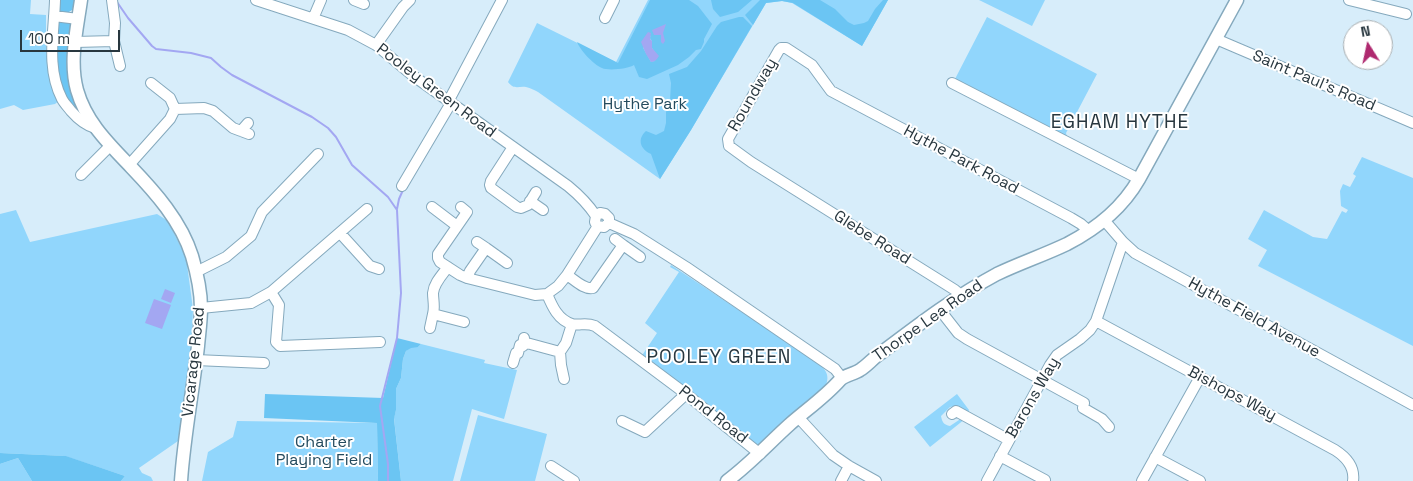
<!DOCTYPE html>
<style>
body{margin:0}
#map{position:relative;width:1413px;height:481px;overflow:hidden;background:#d7edfa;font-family:"Space Grotesk",sans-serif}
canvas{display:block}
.north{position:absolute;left:1343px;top:20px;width:50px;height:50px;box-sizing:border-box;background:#fff;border:1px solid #a9afb2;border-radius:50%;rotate:350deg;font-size:14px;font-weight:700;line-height:20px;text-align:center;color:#28373f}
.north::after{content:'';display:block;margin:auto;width:18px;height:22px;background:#af296f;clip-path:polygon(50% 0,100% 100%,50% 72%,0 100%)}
.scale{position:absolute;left:20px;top:30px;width:100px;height:22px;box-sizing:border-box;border:2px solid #28373f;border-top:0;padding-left:6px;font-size:15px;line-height:18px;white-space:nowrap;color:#28373f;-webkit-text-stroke:4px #fff;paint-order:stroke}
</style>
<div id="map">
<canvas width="1413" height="481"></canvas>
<div class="north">N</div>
<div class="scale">100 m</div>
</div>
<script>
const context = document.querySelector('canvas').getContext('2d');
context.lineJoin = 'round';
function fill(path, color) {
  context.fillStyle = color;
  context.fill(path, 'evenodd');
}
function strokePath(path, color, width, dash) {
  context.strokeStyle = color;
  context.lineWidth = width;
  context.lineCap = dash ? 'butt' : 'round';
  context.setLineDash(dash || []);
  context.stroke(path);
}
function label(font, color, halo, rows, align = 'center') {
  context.font = font + ' "Space Grotesk",sans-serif';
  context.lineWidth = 4;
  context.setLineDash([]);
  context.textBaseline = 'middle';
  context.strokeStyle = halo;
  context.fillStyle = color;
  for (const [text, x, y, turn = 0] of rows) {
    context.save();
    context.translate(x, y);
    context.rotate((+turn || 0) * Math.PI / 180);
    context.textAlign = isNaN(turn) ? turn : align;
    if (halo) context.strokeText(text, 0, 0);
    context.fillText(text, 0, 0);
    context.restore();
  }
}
fill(new Path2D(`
 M0,0H31L30,14L46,15V53L60,100L55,104L23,110L14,105L0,109Z
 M648,0H888L862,46L792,3L782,1L766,3L691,130L660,179L538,92C534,90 531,88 526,87C518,86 514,90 508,82L537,23L616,62Z
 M979,0H1045L1032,26Z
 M987,17L1097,74L1066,133L1067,137L955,79Z
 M1362,157L1413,178V346L1258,266L1267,250L1248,239L1264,210L1313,237L1327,239L1342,211L1346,213L1348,210L1341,206L1340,191L1343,184L1350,187L1356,176L1353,174Z
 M16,210L30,242L157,214L168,221L186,257L193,309L191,360L178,441L139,468L142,473L151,477L153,481H121L125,476L65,456L0,453V214Z
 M671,265L805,354C817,363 834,370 825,387L760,444H756L641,357L657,333L645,323L679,272L670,267Z
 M421,344L485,360L484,363L517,370L504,419L472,409L453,481H401L394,418L396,410V389L401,378L403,359L406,351L411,347H418Z
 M957,394L969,410L968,413L955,406L950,407L941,416C942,422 944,425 950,426L962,418L965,419L930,447L914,427Z
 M478,415L547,434L535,481H460Z
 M237,421L377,423L378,481H202L208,452L233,437Z
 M18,458L32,481H0V464Z`), '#91d6fc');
fill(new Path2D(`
 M59,0H76L72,10L64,15L58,12Z
 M650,0H689L698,6L712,24L704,39V42L701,49L696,50L689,57L678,65L647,79L639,77L634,65C628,69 608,71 602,68C594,65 580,50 577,42L618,63ZM651,35L650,38L652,41V48L655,52V61L651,62L643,48Z
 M711,0H752L738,12L720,17L713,9Z
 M760,0H820L835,9L848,22L854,25L864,23L868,21L875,9L883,0H888L862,46L793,3L782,1L766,3L753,25L745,15Z
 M739,17H743L752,26L691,130L660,179L651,154C640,149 637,139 646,131L656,135L664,131L666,123V112L670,101L671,83L669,74L687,67L701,51L717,26L721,22Z
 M63,20L70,22L72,32L81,114L65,100L58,77L56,51L57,23Z
 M397,338L421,344L418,347L411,348L406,351L403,359L401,378L396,389V410L394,419L401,481H378L377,423L264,418L265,394L383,398Z
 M0,453L66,456L125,476L121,481H32L18,458L0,464Z`), '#6bc5f3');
fill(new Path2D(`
 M666,24L663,33L665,41L663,44L661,42V35H654L652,30Z
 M648,32L651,33L650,39L652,41V48L659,56C657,59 655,62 651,62L646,54L641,42Z
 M165,289L175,293L171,303L161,299Z
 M154,299L171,305L162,329L145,323Z`), '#a3a7f2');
strokePath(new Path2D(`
 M117,2L128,18L152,46L156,49L191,53L211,58L221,67L232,75L312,117L328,128L336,137L352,165L388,197L397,210L401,293L397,338L380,406L388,464V481
 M397,209L399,199L403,190`), '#a3a7f2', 2);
const minor = new Path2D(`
 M55,0C54,33 46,68 62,99C64,103 68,107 71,111C78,119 85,125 95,128
 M256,0L348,30L376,45L412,75L568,186C579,195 588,204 596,216L595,222L597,226L604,227L609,223
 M354,0L364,4
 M1349,0L1406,14
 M315,14L321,0
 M54,16L78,19
 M605,18L614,0
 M1216,39L1413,123
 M114,41L120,66
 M75,42L114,41L115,23L112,0
 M376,45L403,7L410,0
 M952,83L1139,179
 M448,102L502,0
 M175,109L204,108L213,111L233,128L249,134
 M241,131L248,123
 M513,147L491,181L490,185L491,188L517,207L521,208L528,205L536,192
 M129,165L170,119L175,109L170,98L151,83
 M81,175L110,146
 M402,186L451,103
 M530,201L543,210
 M432,207L457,226
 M461,207L467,212L438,254V258L440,262L460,275L467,278L535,295L547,294L558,286L567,275L598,226
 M596,216L600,213L605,214L609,218V223
 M1104,220L1123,242L1135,253L1413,405
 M609,223L634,234L686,267L835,369L842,378
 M340,233L370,266L379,269
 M615,239L623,245
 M477,242L486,248
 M448,267C442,275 434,283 433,293C433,300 435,307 433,314L464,322
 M196,272L226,257L251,236L262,212L318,154
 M567,275C575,280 584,290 593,288L623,245L640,257
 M467,278L470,271L486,248L507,263
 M271,292L279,305L276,342L280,346L380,342
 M547,294C552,306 558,320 572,324C580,326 585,322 595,326L686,394L760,454
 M961,295L955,290L751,162L729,146L728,139L779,50L781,48H786L812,65L831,91L1071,218L1081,224L1089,231
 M201,308L251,303L271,292L367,209
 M940,310L958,333L967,339L1084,403L1083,408L1102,419L1109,427
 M1096,321L1335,450C1346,457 1355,467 1353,481
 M430,328L433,314
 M523,342L560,352L561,365L564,379
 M560,352L566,343L572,324
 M196,360L264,363
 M513,363L516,353H518L520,345L523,346L524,338
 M952,414L956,411L1009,440
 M798,417L833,455L849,466L876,481
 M622,421L645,432L686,394
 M1000,456L1045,480
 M1155,457L1200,481
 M551,466L574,481
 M841,481L849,466
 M987,481L1050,365L1057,355L1080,339L1090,330L1096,321L1123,242
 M1142,481L1200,377`);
const major = new Path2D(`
 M81,0C77,29 69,61 77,90C86,122 108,143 131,167C155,192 181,221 192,256C197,273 201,291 201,308C201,321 199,334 198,346C193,391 184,436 181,481
 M727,481C750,464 768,444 789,425C806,410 825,397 840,380C845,375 854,374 860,370C868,365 873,358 881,353C918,325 956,296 997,274C1020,263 1044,255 1067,244C1096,229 1123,207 1139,179L1237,0`);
strokePath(minor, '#85a9bd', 12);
strokePath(major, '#85a9bd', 15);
strokePath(minor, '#fff', 10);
strokePath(major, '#fff', 12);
label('16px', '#28373f', '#fff', [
 ["Saint Paul's Road",1314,81,23],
 ["Pooley Green Road",436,91,37],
 ["Roundway",753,95,-60],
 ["Hythe Park Road",961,160,28],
 ["Glebe Road",872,238,32],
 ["Hythe Field Avenue",1254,318,29],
 ["Thorpe Lea Road",928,321,-35],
 ["Vicarage Road",194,362,-84],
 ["Bishops Way",1232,394,28],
 ["Barons Way",1033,398,-60],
 ["Pond Road",713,415,38]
]);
label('16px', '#244b5e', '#fff', [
 ["Hythe Park",645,105],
 ["Charter",324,443],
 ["Playing Field",324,461]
]);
context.letterSpacing = '1px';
label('19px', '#28373f', '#fff', [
 ["EGHAM HYTHE",1120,123],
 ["POOLEY GREEN",719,358]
]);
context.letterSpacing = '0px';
</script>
